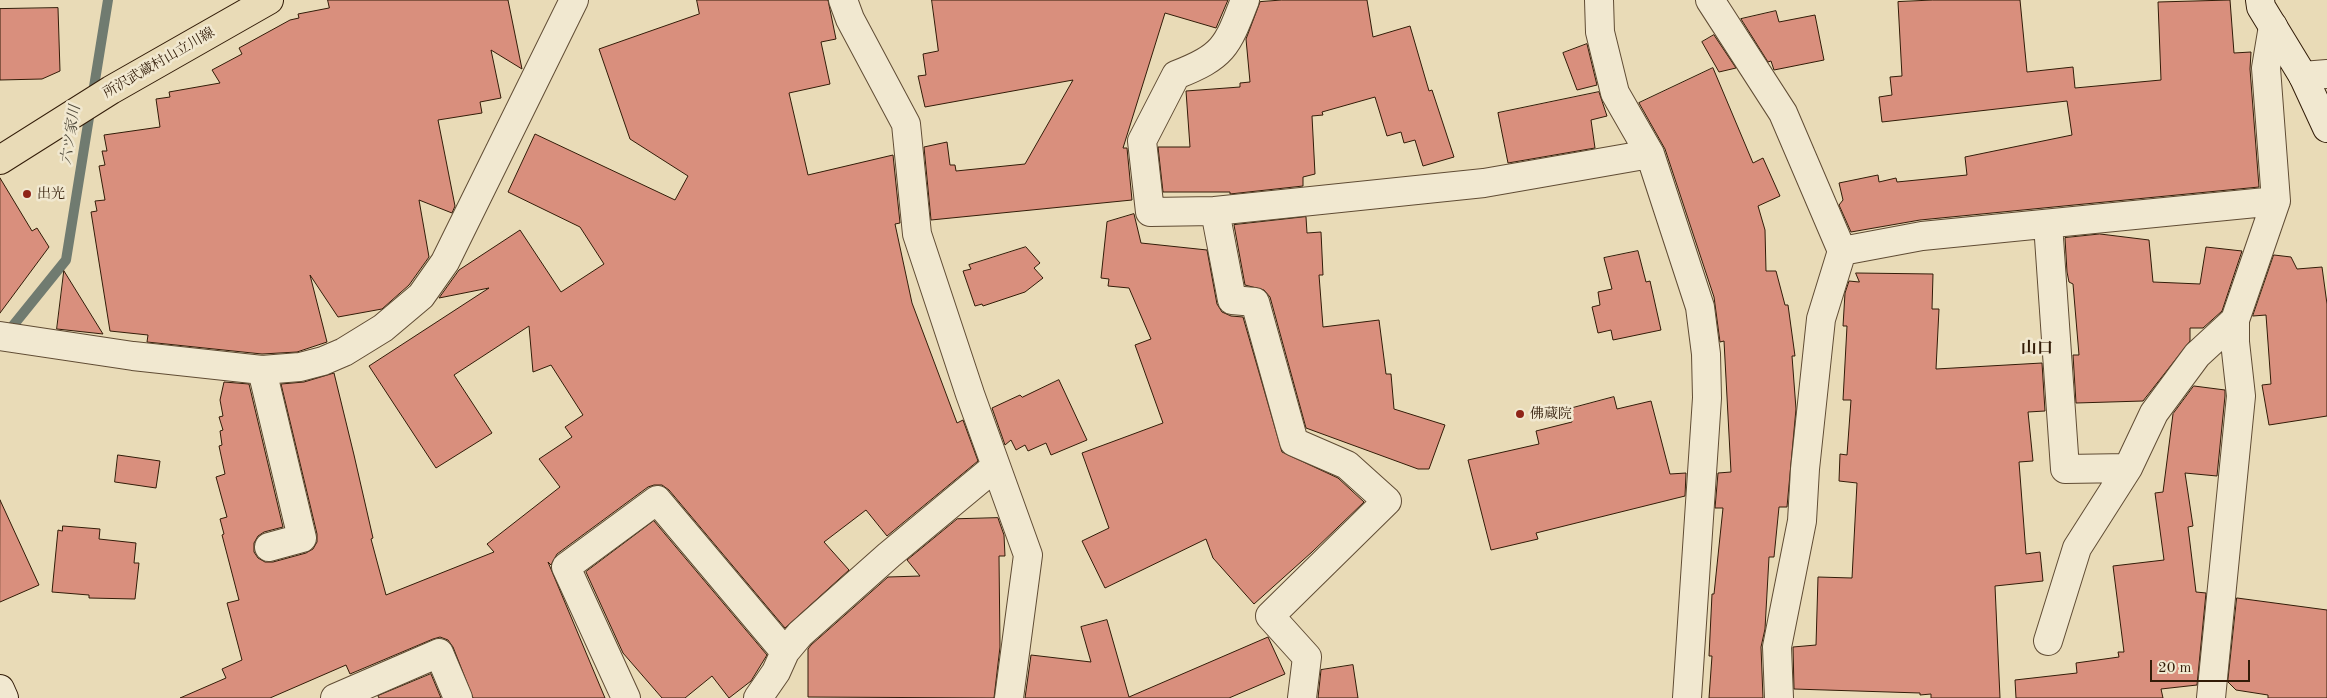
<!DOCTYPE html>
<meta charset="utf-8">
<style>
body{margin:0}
#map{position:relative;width:2327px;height:698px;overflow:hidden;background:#e9dbb7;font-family:"Old Standard TT",serif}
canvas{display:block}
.scale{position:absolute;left:2150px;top:660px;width:100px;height:22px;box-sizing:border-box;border:2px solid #321c08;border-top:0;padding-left:6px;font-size:15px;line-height:18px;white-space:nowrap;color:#321c08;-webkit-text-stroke:4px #f1e8d0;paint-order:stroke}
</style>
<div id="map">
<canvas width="2327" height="698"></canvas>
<div class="scale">20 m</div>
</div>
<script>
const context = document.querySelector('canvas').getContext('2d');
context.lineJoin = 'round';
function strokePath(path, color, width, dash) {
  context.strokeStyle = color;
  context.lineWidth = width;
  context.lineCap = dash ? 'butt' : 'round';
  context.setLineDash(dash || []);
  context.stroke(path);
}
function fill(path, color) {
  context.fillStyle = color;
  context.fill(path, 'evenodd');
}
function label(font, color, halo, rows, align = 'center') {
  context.font = font + ' "Old Standard TT","Noto Serif JP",serif';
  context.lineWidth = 5;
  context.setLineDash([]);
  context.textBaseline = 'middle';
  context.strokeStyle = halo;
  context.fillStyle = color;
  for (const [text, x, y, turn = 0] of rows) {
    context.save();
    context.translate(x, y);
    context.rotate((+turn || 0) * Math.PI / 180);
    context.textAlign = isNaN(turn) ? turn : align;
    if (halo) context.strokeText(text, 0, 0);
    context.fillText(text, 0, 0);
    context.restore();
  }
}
strokePath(new Path2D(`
 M7,333L66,260L108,0`), '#707b70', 10);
const building = new Path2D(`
 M328,0H508L522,69L491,50L501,98L480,102L482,113L438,120L455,206L452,213L419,200L429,257L409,285L382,309L338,317L310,275L327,342L297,352L262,354L147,342L148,335L110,331L91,212L97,211L95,201L105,200L99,166L105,165L102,151H107L104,135L160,127L156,99L170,97L169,92L220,83L212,70L242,54L239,48L290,20L299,18L298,14L329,8Z
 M697,0H828L836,39L821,42L830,84L789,93L808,175L893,155L900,223L895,224L912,303L957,423L963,420L978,461L887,536L866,510L824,542L849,570L785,628L669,490L662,485H654L648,487L557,554L551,565L548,562L605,698H473L453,647L448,640L440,637L433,639L350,674L346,665L270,698H180L226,678L222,669L242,660L227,603L239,600L222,535L224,534L220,519L227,517L216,477L225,474L219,446L222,445L220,431L223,430L219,417L223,416L220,400L224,382L249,384L283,527L264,532L258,536L254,543V552L258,558L265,562H273L306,553L313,549L317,542V534L281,384L304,382L334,373L354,455L373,538L371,539L386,595L494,552L487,544L560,487L539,459L572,437L565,427L583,415L551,365L533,372L529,326L454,375L492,433L436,468L369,366L489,288L439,298L459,270L520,230L561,292L604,264L580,227L508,192L535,134L675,200L688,176L630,139L599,49L699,14Z
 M932,0H1228L1216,28L1165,13L1123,148H1127L1132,200L931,220L924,147L947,142L950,165H955L956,171L1025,164L1073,80L925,107L918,76L926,75L923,54L938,51Z
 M1282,0H1367L1373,37L1410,26L1429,91L1432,90L1454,157L1423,166L1415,140L1404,143L1401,132L1387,136L1375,97L1322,112L1323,115L1312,116L1315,174L1303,177V186L1230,194V192H1163L1158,147H1190L1186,91L1240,87V83L1250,82L1246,39L1260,2Z
 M1933,0H2020L2027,72L2073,67L2075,88L2161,80L2158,2L2230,0L2234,53L2251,52L2250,69L2259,187L1920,220L1851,232L1839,205L1843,200L1839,183L1878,175L1879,182L1896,178L1897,182L1967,175L1965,157L2072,135L2067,101L1882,122L1879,97L1892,95L1890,77L1902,76L1898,2Z
 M58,8L60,71L42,79L0,80V9Z
 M1776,11L1779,22L1815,15L1824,60L1774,70L1771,61L1768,62L1741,19Z
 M1714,35L1736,68L1719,72L1702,42Z
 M1587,44L1597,85L1577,90L1563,53Z
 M1713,68L1753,163L1763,158L1780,196L1758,206L1765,230L1766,271H1776L1785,305H1788L1795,356H1792L1796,409L1787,507H1779L1774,557H1769L1765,629L1761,647L1763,698H1709L1712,656H1709L1712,594H1714L1723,508H1715L1718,473L1731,472L1724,341L1720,342L1714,297L1665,149L1639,103Z
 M1599,92L1607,116L1591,120L1595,148L1508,163L1498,113Z
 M0,178L32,231L37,228L49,247L0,313Z
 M1134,214L1141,243L1207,250L1217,304L1222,312L1231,316L1243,317L1282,452L1338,478L1364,502L1312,552L1254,604L1213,558L1206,539L1105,588L1082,541L1109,528L1082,453L1163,423L1135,345L1151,339L1129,288L1108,286L1109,279L1101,278L1107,222Z
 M1306,217L1307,233L1321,232L1323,275H1319L1323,327L1379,320L1386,374H1391L1394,409L1445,425L1429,469H1418L1306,428L1270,297L1264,290L1245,285L1234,225Z
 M2100,234L2149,240L2153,282L2200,284L2206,247L2242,251L2222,311L2203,328H2190V341L2143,401L2076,403L2073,355H2079L2073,284L2069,282L2067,272L2065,238Z
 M1026,247L1040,263L1034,268L1043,278L1025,292L983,306L982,304L975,306L963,271L971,269L969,265Z
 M1638,251L1646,282L1650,281L1661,330L1613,340L1611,330L1598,333L1592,307L1600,305L1598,292L1612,289L1604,258Z
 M2274,255L2291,257L2297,269L2322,267L2327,304V416L2269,425L2262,385L2271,384L2266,315L2253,316Z
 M64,271L103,334L57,329Z
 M1856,273L1933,274L1932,309H1939L1936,369L2042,363L2045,411L2028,412L2033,461L2019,462L2026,554L2040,552L2043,581L1995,586L2000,698H1931V694L1920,695V693L1794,689L1793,647L1816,645L1818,577L1852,578L1857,483L1839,481L1840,454L1847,455L1851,400H1843L1847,326H1843L1845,293L1849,281L1859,282Z
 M1059,380L1087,440L1051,455L1046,443L1028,451L1025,445L1016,450L1011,440L1005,445L992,408L1020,395L1022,397Z
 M2194,386L2225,390V396L2217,476L2185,473L2193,526L2188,527L2196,592L2206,593L2197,685L2161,689L2163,698H2016L2015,680L2077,673L2076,663L2119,657L2118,652H2124L2113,566L2164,560L2155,493L2163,492L2173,414Z
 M1614,397L1617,409L1651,401L1670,474L1686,473L1685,496L1536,533L1538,539L1491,550L1468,460L1539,444L1536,431L1572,422L1569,409Z
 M118,455L160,461L156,488L115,482Z
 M0,500L39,585L0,602Z
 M998,518L1004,535L1005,556H999L1000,647L994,698L808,697V649L811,645L888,577L920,576L907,560L957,519Z
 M654,521L767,655L751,681L729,698L712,676L685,698H662L623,653L586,572Z
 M63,526L100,529L99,539L136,543L134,563H139L135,599L89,598V595L52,592L58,530L62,531Z
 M2237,598L2327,610V698H2268V695L2236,690L2228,682Z
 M1107,620L1129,697L1268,637L1285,674L1229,698H1025L1031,655L1091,662L1081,627Z
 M1353,665L1358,698H1318L1321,670Z
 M431,674L441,698H379L378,696Z`);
fill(building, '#d98f7d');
strokePath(building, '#321c08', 1);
const street = new Path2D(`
 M843,0L850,19L906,124L917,234L970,394L1028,555L1009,698
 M1599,0L1600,32L1615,93L1650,154L1700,307L1706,354L1707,398L1687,698
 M1710,0L1783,113L1842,251L1922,236L2276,201
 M2303,76L2327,74
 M1215,211L1150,212L1142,141L1176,75C1224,56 1227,47 1245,0
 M2048,224L2065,469L2128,468
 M0,336L133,356L262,370L300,367L323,361L344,352L383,328L421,296L445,262L574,0
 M262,370L302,538L269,547
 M2048,641L2077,548L2128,468L2154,413L2197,355L2235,320
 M335,698L439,653L458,698
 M626,698L566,567L657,500L785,652
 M758,698L776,672L785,652L800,634L889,555L995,467
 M1302,698L1307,657L1270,616L1387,501L1347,465L1294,442L1255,302L1232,300L1215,211L1484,183L1650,154
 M1779,698L1777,647L1802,521L1805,469L1821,319L1842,251
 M2211,698L2241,396L2235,342V320L2276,201L2266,68L2273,26`);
const secondary = new Path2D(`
 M2260,0L2261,7L2303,76L2327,128
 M0,689L4,698`);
const primary = new Path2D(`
 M0,160L111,90L269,0`);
strokePath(street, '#604c34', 30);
strokePath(secondary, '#321c08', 30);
strokePath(primary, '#321c08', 30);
strokePath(street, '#f1e8d0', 28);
strokePath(secondary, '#f1e8d0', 28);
strokePath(primary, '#e9dbb7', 28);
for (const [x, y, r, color] of [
 [27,194,5,"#8f2418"],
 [1520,414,5,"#8f2418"]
]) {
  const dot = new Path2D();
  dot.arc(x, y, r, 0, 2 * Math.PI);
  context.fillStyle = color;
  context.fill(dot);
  strokePath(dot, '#f1e8d0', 2);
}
label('14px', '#321c08', '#f1e8d0', [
 ["所沢武蔵村山立川線",159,63,-30]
]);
label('14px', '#321c08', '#f1e8d0', [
 ["出光",37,194],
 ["佛蔵院",1530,414]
], 'left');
label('italic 15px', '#514b3c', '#f1e8d0', [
 ["六ツ家川",71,135,-81]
]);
label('bold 16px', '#321c08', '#f1e8d0', [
 ["山口",2037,349]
]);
</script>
